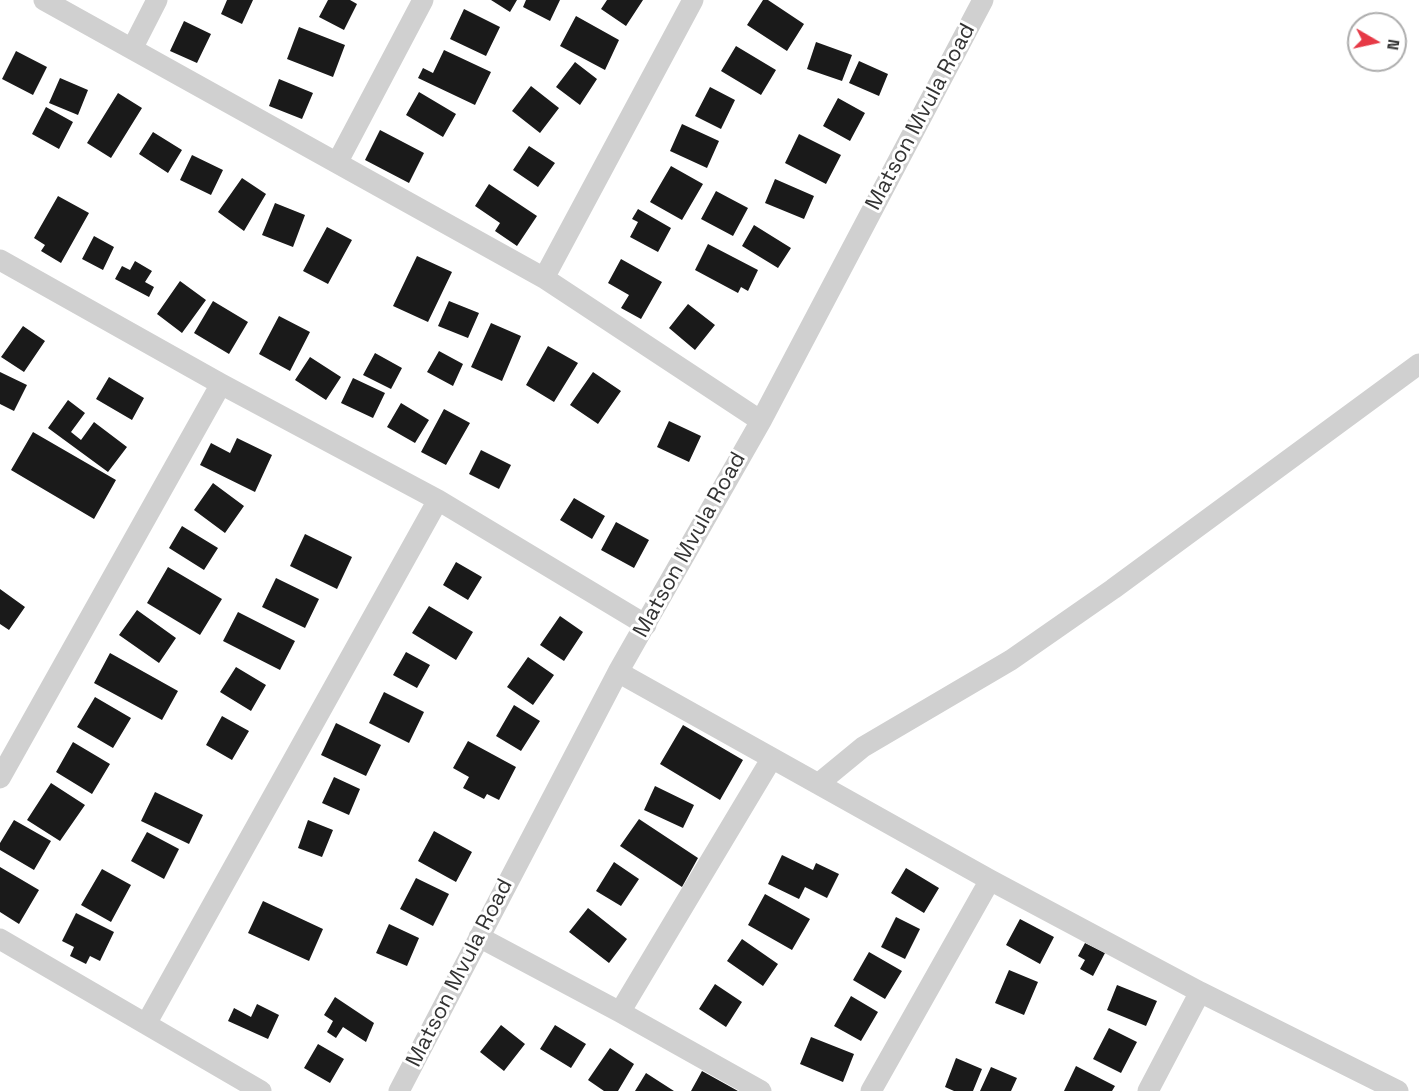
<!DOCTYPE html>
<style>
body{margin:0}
#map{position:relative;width:1419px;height:1091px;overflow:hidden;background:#fff;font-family:"Space Grotesk",sans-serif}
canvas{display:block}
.north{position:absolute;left:1347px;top:12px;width:60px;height:60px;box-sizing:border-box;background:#fff;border:2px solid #adadad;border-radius:50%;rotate:99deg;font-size:16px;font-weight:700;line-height:24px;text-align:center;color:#333}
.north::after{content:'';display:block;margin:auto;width:21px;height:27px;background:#e63946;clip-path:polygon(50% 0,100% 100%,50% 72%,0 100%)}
</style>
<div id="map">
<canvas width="1419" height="1091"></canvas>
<div class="north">N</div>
</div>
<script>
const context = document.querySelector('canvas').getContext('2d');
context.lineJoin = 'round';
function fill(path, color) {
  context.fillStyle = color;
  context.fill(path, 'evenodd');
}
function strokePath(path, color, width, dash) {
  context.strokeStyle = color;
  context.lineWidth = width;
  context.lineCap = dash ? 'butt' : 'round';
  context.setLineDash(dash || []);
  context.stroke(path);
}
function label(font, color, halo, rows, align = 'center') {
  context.font = font + ' "Space Grotesk",sans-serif';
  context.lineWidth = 6;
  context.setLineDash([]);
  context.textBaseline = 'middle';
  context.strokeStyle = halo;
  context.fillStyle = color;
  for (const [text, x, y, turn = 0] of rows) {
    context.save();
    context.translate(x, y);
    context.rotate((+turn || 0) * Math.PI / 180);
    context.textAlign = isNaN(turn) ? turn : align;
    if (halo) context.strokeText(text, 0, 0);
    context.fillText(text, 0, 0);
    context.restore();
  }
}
fill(new Path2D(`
 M227,0H253L242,24L221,14Z
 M328,0H350L357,4L344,30L319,17Z
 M491,0H517L510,12Z
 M526,0H560L550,21L523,7Z
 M607,0H643L626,26L601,9Z
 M763,0H768L804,24L787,51L747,25Z
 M464,9L500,27L486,56L450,39Z
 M576,16L619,40L605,70L560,46Z
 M184,21L211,34L197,63L170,51Z
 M299,27L345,45L333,77L287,59Z
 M816,42L852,55L842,81L807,69Z
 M736,46L776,70L761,95L721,71Z
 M444,50L491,72L475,105L418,78L423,68L433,73Z
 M16,51L47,67L33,95L2,79Z
 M859,61L888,74L879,96L849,83Z
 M575,62L597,79L580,105L556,87Z
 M60,78L88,90L78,115L49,103Z
 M279,79L313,93L302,119L269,106Z
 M531,86L559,108L540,133L512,111Z
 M710,87L735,100L721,129L695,116Z
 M419,92L456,114L443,137L406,115Z
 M118,93L142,108L111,158L87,143Z
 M838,98L865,113L850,141L823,126Z
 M46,107L73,122L59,149L32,134Z
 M682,124L719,141L707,168L670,151Z
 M380,130L424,153L409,183L365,160Z
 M153,132L182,150L168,173L139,154Z
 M799,134L841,155L826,184L785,163Z
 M529,146L555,163L538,187L513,170Z
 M192,155L223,170L211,195L180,180Z
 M671,166L703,184L682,220L650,202Z
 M242,178L266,194L244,231L218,212Z
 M775,179L814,196L804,219L765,203Z
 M489,184L537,216L517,246L495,231L500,223L475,206Z
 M716,191L748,208L733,236L701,219Z
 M58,196L89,213L61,263L41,251L45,245L34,238Z
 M275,203L305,215L293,247L262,235Z
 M638,209L671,228L658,252L630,237L638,222L632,219Z
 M754,225L791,248L778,268L742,246Z
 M327,227L352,240L328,284L303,271Z
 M94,236L114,247L103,270L82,259Z
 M708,244L758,270L748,291L741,287L738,293L695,270Z
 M417,256L452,272L428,322L393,306Z
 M621,259L662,282L641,319L621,308L629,295L608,283Z
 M135,261L152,271L145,282L154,287L149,297L115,279L122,266L130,270Z
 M180,281L206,300L182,333L157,314Z
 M213,301L248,322L229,354L194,333Z
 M449,301L479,313L468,338L438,326Z
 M688,304L715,325L695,350L669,328Z
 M279,316L310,332L290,371L259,354Z
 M491,323L521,336L502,381L471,367Z
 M23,326L45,341L24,372L1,357Z
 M548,346L578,363L554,402L526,385Z
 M439,351L463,364L453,386L427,372Z
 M375,353L402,368L391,389L363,375Z
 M310,357L341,377L326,400L295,380Z
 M0,372L27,385L14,411L0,404Z
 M593,372L621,391L598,424L570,405Z
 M109,377L144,398L132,420L96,399Z
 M353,378L385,393L373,418L341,403Z
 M68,400L85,413L71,432L81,440L94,422L127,447L108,472L48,428Z
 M401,403L429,420L415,443L387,427Z
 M444,409L470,423L446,465L421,452Z
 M669,421L701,436L689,462L657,447Z
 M33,432L116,480L94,519L11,470Z
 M237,438L272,455L255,492L200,465L211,443L230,453Z
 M481,450L511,465L499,489L469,474Z
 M213,483L244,506L225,533L194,510Z
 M574,498L605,516L592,539L560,520Z
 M616,522L649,540L634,568L601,550Z
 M182,526L218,548L204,570L169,548Z
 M305,534L352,557L337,589L290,566Z
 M456,562L482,577L468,600L443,585Z
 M168,567L222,599L200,635L147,603Z
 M276,578L319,599L305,628L262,607Z
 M0,589L25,607L9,630L0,624Z
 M429,606L473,632L456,660L412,633Z
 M137,610L176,638L159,663L119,635Z
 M238,612L295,641L280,670L223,641Z
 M560,616L583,632L564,661L540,645Z
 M406,652L430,665L417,688L393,675Z
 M110,653L178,691L162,720L94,683Z
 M528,657L554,675L533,705L507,687Z
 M236,667L266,685L251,711L220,692Z
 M384,692L424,712L409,743L369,723Z
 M95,697L131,718L113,748L77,727Z
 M514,705L540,721L521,751L496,736Z
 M222,716L249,731L232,760L206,745Z
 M336,723L381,745L366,776L321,755Z
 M683,725L743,760L720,800L660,764Z
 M468,741L516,767L499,800L487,794L484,799L463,788L469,777L453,768Z
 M73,742L110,764L92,794L56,772Z
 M334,777L360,789L349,815L322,803Z
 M51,783L85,805L60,841L27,820Z
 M655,786L694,805L683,828L644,810Z
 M155,792L203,815L189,844L141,821Z
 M639,819L698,858L682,887L620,846Z
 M14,820L51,841L34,870L0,850V843Z
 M308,820L333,830L322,857L298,848Z
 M434,831L472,852L456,882L418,861Z
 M147,832L179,849L164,879L131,861Z
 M782,855L813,870L816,863L839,874L827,898L805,887L799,899L768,884Z
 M614,862L639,879L621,906L596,891Z
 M0,867L39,890L19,924L0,912Z
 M906,868L939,888L924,913L891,893Z
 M102,869L131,885L111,922L81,905Z
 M416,878L449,894L433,926L400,909Z
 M765,894L810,919L792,950L748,925Z
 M263,901L323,929L309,961L248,933Z
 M588,908L627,939L609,963L569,932Z
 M76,913L114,932L100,961L90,956L86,964L70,956L74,947L62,941Z
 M896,917L920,929L905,959L881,947Z
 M1020,919L1054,937L1040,964L1006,945Z
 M389,924L419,938L407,966L376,953Z
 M742,939L778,964L763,986L727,961Z
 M1085,943L1105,953L1093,976L1080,969L1085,960L1078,956Z
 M869,952L902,971L885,999L853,980Z
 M1009,970L1038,982L1024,1015L995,1003Z
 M715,984L742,1002L726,1027L699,1009Z
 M1117,985L1157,1001L1146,1026L1107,1010Z
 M851,996L878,1012L861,1041L834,1026Z
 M335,997L374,1023L366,1042L343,1027L336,1038L327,1032L333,1021L324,1015Z
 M257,1004L279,1015L268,1039L228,1021L234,1008L251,1017Z
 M501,1025L525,1044L504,1071L480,1052Z
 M555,1025L586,1044L571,1068L540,1049Z
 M1109,1028L1137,1042L1121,1073L1093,1059Z
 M811,1037L854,1054L843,1082L800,1064Z
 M318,1044L344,1059L330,1083L304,1068Z
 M610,1048L634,1064L618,1091H604L588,1080Z
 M956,1058L982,1069L973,1091H954L945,1087Z
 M1076,1066L1115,1086L1112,1091H1064Z
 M991,1067L1017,1078L1011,1091H980Z
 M702,1071L738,1091H691Z
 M646,1073L674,1091H635Z`), '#1a1a1a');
strokePath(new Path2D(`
 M44,0L544,278L761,421
 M132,49L157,0
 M337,163L423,0
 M0,260L221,384L438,500L646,625
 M544,278L693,0
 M618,672L990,880L1200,992L1398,1091
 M0,778L221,384
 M818,784L863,747L1011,660L1113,589L1419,364
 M479,937L620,1012L761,1091
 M0,939L261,1091
 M620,1012L772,758
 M146,1024L438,500
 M399,1091L618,672L761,421L983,0
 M871,1091L990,880
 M1148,1091L1200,992`), '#d0d0d0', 21);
label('22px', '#333', '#fff', [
 ["Matson Mvula Road",921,117,-62],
 ["Matson Mvula Road",690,545,-61],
 ["Matson Mvula Road",460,973,-63]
]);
</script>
